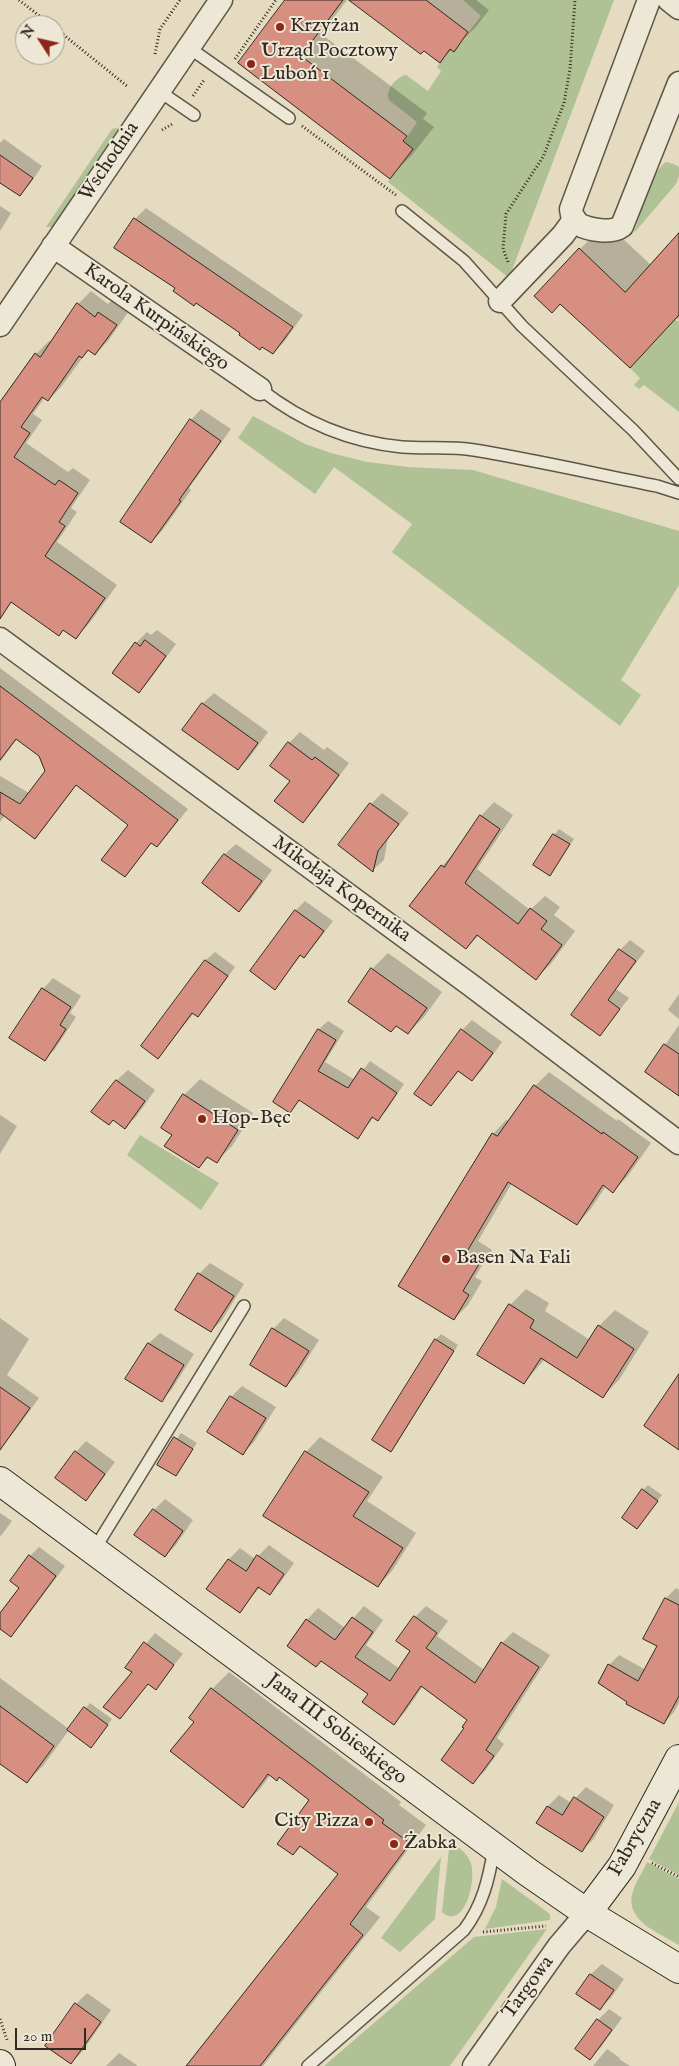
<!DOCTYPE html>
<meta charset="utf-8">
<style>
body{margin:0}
#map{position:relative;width:679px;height:2066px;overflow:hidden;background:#e4dbc0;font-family:"IM FELL English",serif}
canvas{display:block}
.north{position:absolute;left:15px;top:15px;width:50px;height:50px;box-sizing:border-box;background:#ede8d6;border:1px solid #a29c8d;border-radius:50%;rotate:305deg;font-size:14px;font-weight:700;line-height:20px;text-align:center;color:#322920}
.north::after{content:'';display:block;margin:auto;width:18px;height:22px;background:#8f2418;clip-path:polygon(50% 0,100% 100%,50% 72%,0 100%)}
.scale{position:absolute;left:15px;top:2028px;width:71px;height:22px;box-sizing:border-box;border:2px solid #322920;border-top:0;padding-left:6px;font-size:15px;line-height:18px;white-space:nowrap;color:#322920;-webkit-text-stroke:4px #ede8d6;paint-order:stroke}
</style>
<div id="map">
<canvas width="679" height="2066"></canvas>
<div class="north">N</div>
<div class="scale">20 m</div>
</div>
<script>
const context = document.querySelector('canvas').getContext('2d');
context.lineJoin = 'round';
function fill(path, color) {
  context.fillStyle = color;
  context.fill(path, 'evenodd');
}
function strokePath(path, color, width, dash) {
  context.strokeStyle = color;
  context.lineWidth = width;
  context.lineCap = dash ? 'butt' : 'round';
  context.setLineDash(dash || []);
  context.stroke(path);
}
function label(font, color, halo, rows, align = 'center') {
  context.font = font + ' "IM FELL English",serif';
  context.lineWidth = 4;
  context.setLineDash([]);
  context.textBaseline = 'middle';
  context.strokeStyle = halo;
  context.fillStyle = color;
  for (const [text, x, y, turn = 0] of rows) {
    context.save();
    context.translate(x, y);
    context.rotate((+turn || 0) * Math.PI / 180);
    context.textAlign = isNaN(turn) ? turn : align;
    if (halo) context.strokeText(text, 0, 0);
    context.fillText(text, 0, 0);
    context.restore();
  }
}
fill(new Path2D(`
 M463,0H614L509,278L388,182L413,149L404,142L417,122L390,101C383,92 397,76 406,75L428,91L441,71L437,67L450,49L454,51L481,16Z
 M117,128L118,129L52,227H46L112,129Z
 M666,162L674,164L679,167V176L676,184L634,233C641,214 649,174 666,162Z
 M675,319L678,322L679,320V412L644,385L639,389L634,385L640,378L630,368Z
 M253,416L305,444L331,453L367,462L408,467L473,470L679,531V585L621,680L641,695L620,726L392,552L412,524L334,467L315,494L238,438Z
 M140,1135L219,1183L201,1210L127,1155Z
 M679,1802V1875L649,1859Z
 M450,1841C458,1847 466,1852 470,1861C478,1876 465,1932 442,1912Z
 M441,1857L435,1919L400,1952L381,1938Z
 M647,1862L679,1879V1945C659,1933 623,1920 633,1891C636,1881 643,1872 647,1862Z
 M502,1879L550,1914V1920L485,1929L496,1907Z
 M547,1929L450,2066H324L474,1937Z`), '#b0c195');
fill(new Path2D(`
 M287,0H347L321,34L427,113L423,119L434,127L412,155L390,177L240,63Z
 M351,0H476L489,10L475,28L440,61Z
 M4,139L42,166L30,184L19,195L0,181V143Z
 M0,206L11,213L0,231Z
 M146,208L303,315L284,342L273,353L242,332L135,219Z
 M606,223L651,265L679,235V319H676L630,366L580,249Z
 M91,291L108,304L112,300L129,311L108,341L95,354L89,349L61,387L48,400L45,397L33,414L42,420L26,443L68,472L73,468L90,480L71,508L77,512L57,542L117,585L89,624L76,637L64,629L59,634L11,600L0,595V413L36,354L49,341L51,343L78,304Z
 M201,409L231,429L189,488L191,490L162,531L151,542L191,420Z
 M157,630L176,644L149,681L138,692L136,643L147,632L151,635Z
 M0,668L188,809L167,835L157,846L152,842L125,876L130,825L77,784L45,827L34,838L5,815L0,822V776L29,793L47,771L40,755L17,739L0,762Z
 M214,693L268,732L249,758L238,769L184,730L203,703Z
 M300,732L324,750L327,747L349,763L314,810L303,821L289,743Z
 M382,793L409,813L388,838L384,860L373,870L371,804Z
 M494,802L513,815L477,869L530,910L545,896L560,907L554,915L575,931L550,965L536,978L479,935L466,948L411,905L442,866L455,852L481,816Z
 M559,829L574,839L550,874L554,835Z
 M236,844L272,870L250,900L239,910L204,883L225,854Z
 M305,901L333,921L313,947L304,957L301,955L275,988L252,971L296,910Z
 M630,940L645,951L616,989L629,998L609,1024L600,1034L620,950Z
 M215,952L235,967L206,1007L198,1015L194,1013L158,1057L143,1046L206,960Z
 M388,953L442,992L424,1017L408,1033L397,1025L372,969Z
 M53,978L81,996L70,1013L76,1017L55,1049L45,1059L43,989Z
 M679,994V1019L668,1010Z
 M472,1020L502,1042L482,1070L472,1080L459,1070L431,1105L462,1030Z
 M328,1021L344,1031L325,1062L355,1080L370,1061L404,1084L386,1111L377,1119L374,1117L357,1137L301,1099L290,1111L274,1101L319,1029Z
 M679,1025V1094L647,1071Z
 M128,1070L155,1090L136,1117L125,1127L113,1119L93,1112L117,1080Z
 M549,1072L617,1121L618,1119L651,1143L627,1177L613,1191L606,1186L590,1210L577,1224L512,1183L478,1241L492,1250L475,1277L482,1281L468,1305L454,1319L400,1285L493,1134L506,1120L509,1121L535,1086Z
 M200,1079L253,1113L232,1146L216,1162L209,1157L199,1167L174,1134L184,1095Z
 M0,1115L17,1126L0,1154Z
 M210,1263L244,1284L222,1320L211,1331L199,1274Z
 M526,1289L549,1303L545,1311L590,1340L599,1326L615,1310L649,1332L619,1380L603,1396L545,1359L524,1383L479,1354L510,1305Z
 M0,1318L29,1339L7,1375L39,1398L14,1432L5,1441L0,1438Z
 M284,1318L319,1340L297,1375L286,1386L273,1329Z
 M160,1333L194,1354L172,1389L162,1400L127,1378L149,1343Z
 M441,1334L458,1345L396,1445L390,1450L373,1440L436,1339Z
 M242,1386L276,1407L254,1442L243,1453L209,1432L231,1397Z
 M181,1433L197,1443L175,1474L159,1464Z
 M320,1437L383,1477L367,1501L416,1533L392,1571L378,1586L306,1452Z
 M86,1441L115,1462L96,1488L85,1499L76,1452Z
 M648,1485L662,1495L637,1528L643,1490Z
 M165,1499L193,1520L176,1545L165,1556L154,1510Z
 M0,1513L12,1521L0,1537Z
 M269,1545L294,1563L280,1583L269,1594L260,1587L240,1611L208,1589L229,1559L240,1548L255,1559Z
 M39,1547L65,1566L20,1626L11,1635L0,1627V1615L20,1588L30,1556Z
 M676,1588L679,1590V1703L674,1712L664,1723L609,1665L619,1655L646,1670L659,1646L666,1598Z
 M364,1606L383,1620L366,1645L400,1669L412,1651L415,1617L426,1606L448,1621L437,1636L484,1670L502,1643L513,1632L550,1655L497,1738L504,1744L485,1771L473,1782L466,1728L468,1720L423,1686L405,1712L394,1723L307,1620L318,1608L345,1628Z
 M155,1633L183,1654L155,1688L149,1683L120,1718L133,1672L127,1667Z
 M229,1672L401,1802L399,1805L426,1825L366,1907L380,1917L263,2066H187L339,1874L302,1845L293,1854L311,1799L280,1776L271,1774L260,1789L242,1807L196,1722L212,1689Z
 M0,1678L69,1729L90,1703L112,1719L96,1741L69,1730L43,1766L27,1782L0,1762Z
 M586,1787L614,1805L593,1840L582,1850L538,1822L548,1806L559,1795L571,1803Z
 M602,1964L624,1979L611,1998L600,2008L578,1994L591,1974Z
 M87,1993L111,2010L82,2052L71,2063L76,2004Z
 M609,2009L622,2018L601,2047L590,2058L577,2049L598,2020Z
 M607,2049L620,2058L619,2059L630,2066H593Z
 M119,2053L138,2066H106Z`), '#0003');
const building = new Path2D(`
 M285,0H343L301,56L407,136L403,141L413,149L390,179L238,63Z
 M349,0H426L468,32L454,52L450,49L440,63L424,51L421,54Z
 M0,155L33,178L20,196L0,183Z
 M134,218L293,327L273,354L262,347L260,350L239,335L240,333L196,303L194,306L173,291L175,288L114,248Z
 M679,233V315L630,368L560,304L552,313L534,296L579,248L625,292Z
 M77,303L95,317L98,312L117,325L95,355L88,350L82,358L79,356L48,401L42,397L21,427L30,433L14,457L55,485L59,480L78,493L59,522L65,526L45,556L105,598L76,639L63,630L59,636L11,602L0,619V402L35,353L40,357Z
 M190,419L221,441L179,500L181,501L151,543L120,522Z
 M145,640L166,656L139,693L112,673L135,642L140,646Z
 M0,686L178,820L157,847L151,843L125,877L101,860L128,825L76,785L35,839L0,813V792L20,804L45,771L39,756L16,739L0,760Z
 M202,703L258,743L238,770L182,730Z
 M288,742L312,760L315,757L339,775L303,823L274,801L290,781L270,766Z
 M370,803L399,824L378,851L373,872L338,845Z
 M480,815L500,829L465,883L518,924L530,908L547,921L541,929L562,945L536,980L477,935L466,949L409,906L441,865L444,867Z
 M553,834L570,844L550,876L533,865Z
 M224,854L262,881L239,912L202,883Z
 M295,910L324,931L304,958L300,955L275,990L250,971Z
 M619,949L636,961L608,1000L620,1009L600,1036L571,1015Z
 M205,960L228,976L198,1017L192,1013L158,1059L141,1046Z
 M371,968L427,1008L408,1034L396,1026L391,1032L348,1002Z
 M42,988L71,1007L60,1025L66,1029L45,1061L9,1038Z
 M318,1029L336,1040L318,1071L348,1088L361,1068L397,1093L378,1121L372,1117L358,1139L299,1100L290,1113L273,1102Z
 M461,1029L493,1053L472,1081L458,1071L431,1106L414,1094Z
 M664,1044L679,1054V1096L645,1072Z
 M116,1080L145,1101L125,1129L113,1120L109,1125L91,1112Z
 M534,1085L602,1134L603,1132L638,1157L613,1193L603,1185L577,1225L508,1182L465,1255L479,1264L463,1291L469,1295L454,1320L398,1286L492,1133L497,1136Z
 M183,1094L238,1130L217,1163L207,1157L199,1168L164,1146L172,1135L161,1128Z
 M198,1273L234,1296L211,1332L175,1310Z
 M509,1304L534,1320L530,1328L577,1358L598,1325L634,1349L603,1398L541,1358L524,1384L477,1355Z
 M272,1328L309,1351L286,1387L250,1365Z
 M435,1339L454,1351L391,1452L372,1440Z
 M148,1343L184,1365L162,1402L125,1379Z
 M679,1374V1450L644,1426Z
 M0,1387L30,1408L0,1450Z
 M230,1396L266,1418L243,1455L207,1432Z
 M174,1437L193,1449L176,1476L157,1465Z
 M75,1451L105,1474L86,1501L55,1478Z
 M305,1451L369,1492L353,1516L403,1548L378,1587L263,1516Z
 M642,1489L658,1501L637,1529L622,1518Z
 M153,1509L183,1531L165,1557L134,1535Z
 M29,1555L56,1576L11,1637L0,1629V1613L19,1588L10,1581Z
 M257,1555L284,1574L270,1595L258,1587L240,1613L206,1589L228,1559L246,1571Z
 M665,1598L679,1605V1696L664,1724L626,1704L627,1702L598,1683L608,1664L638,1681L657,1646L643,1639Z
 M414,1616L437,1633L426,1648L475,1683L501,1642L539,1667L486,1750L494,1756L473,1784L441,1760L464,1728L462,1727L467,1720L421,1686L394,1725L362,1702L368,1694L321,1661L316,1667L287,1646L306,1619L335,1640L352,1617L373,1632L355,1657L390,1681L410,1651L396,1641Z
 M144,1642L174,1665L156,1690L148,1684L120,1719L103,1707L132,1672L125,1668Z
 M211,1688L384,1820L382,1823L410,1843L350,1924L363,1935L260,2066H186L338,1874L300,1846L293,1855L277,1844L309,1800L279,1777L277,1781L268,1774L243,1808L170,1751L194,1722L189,1718Z
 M0,1706L54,1746L27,1783L0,1764Z
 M84,1707L108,1725L91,1748L67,1730Z
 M574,1797L604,1817L582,1852L536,1823L547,1806L562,1815Z
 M590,1974L614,1990L600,2010L576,1994Z
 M75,2003L101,2022L71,2064L45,2046Z
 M597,2019L612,2030L590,2060L575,2049Z`);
fill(building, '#d68f81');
strokePath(building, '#322920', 1);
const lane = new Path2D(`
 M188,47L289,118
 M159,91L194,115
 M402,211L464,261L522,326L633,430L679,479
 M260,389C301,421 349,442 402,447C426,449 451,446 474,450C535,460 596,474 657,486L679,493
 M94,1550L244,1306
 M308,2066L464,1930C483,1905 489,1878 494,1848`);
const street = new Path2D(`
 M649,0L571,209L572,215L578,224C589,230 612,234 622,226L679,83
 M669,0L679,8
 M53,246L260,389
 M500,301L563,235L574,220
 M0,325L221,0
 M0,639L472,986L679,1143
 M474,2066L559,1946L587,1913`);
const secondary = new Path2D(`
 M0,1481L529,1873L587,1913L679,1969
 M587,1913L622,1866L679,1759
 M0,2064L1,2066`);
strokePath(lane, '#5e5648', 14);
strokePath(street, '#5e5648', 25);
strokePath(secondary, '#322920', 30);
strokePath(new Path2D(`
 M19,0L51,25
 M55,28L127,86
 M155,54L160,29L180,0
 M235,59L276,0
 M193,96L204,80
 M302,126L396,195
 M162,130L174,123
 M508,262L503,249L506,214L543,157L564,103L570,69L575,0
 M652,1863L679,1877
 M483,1932L546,1926
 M0,2019L7,2040`), '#322920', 3, [1, 2.5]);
strokePath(lane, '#ede8d6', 11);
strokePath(street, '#ede8d6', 22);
strokePath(secondary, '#ede8d6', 28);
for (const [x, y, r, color] of [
 [280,27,5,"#8f2418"],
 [251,64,5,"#8f2418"],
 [202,1119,5,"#8f2418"],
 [446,1259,5,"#8f2418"],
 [369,1822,5,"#8f2418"],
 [394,1844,5,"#8f2418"]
]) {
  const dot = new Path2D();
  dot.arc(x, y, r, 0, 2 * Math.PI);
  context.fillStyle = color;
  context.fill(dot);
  strokePath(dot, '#ede8d6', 2);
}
label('20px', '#322920', '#ede8d6', [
 ["Krzyżan",290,27],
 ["Urząd Pocztowy",261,52],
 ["Luboń 1",261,75],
 ["Hop-Bęc",212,1119],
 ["Basen Na Fali",456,1259],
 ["City Pizza",359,1822,"right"],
 ["Żabka",404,1844]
], 'left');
label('20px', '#322920', '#ede8d6', [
 ["Wschodnia",110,162,-56],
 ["Karola Kurpińskiego",156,318,35],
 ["Mikołaja Kopernika",341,890,36],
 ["Jana III Sobieskiego",336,1730,37],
 ["Fabryczna",636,1838,-60],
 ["Targowa",529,1988,-54]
]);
</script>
